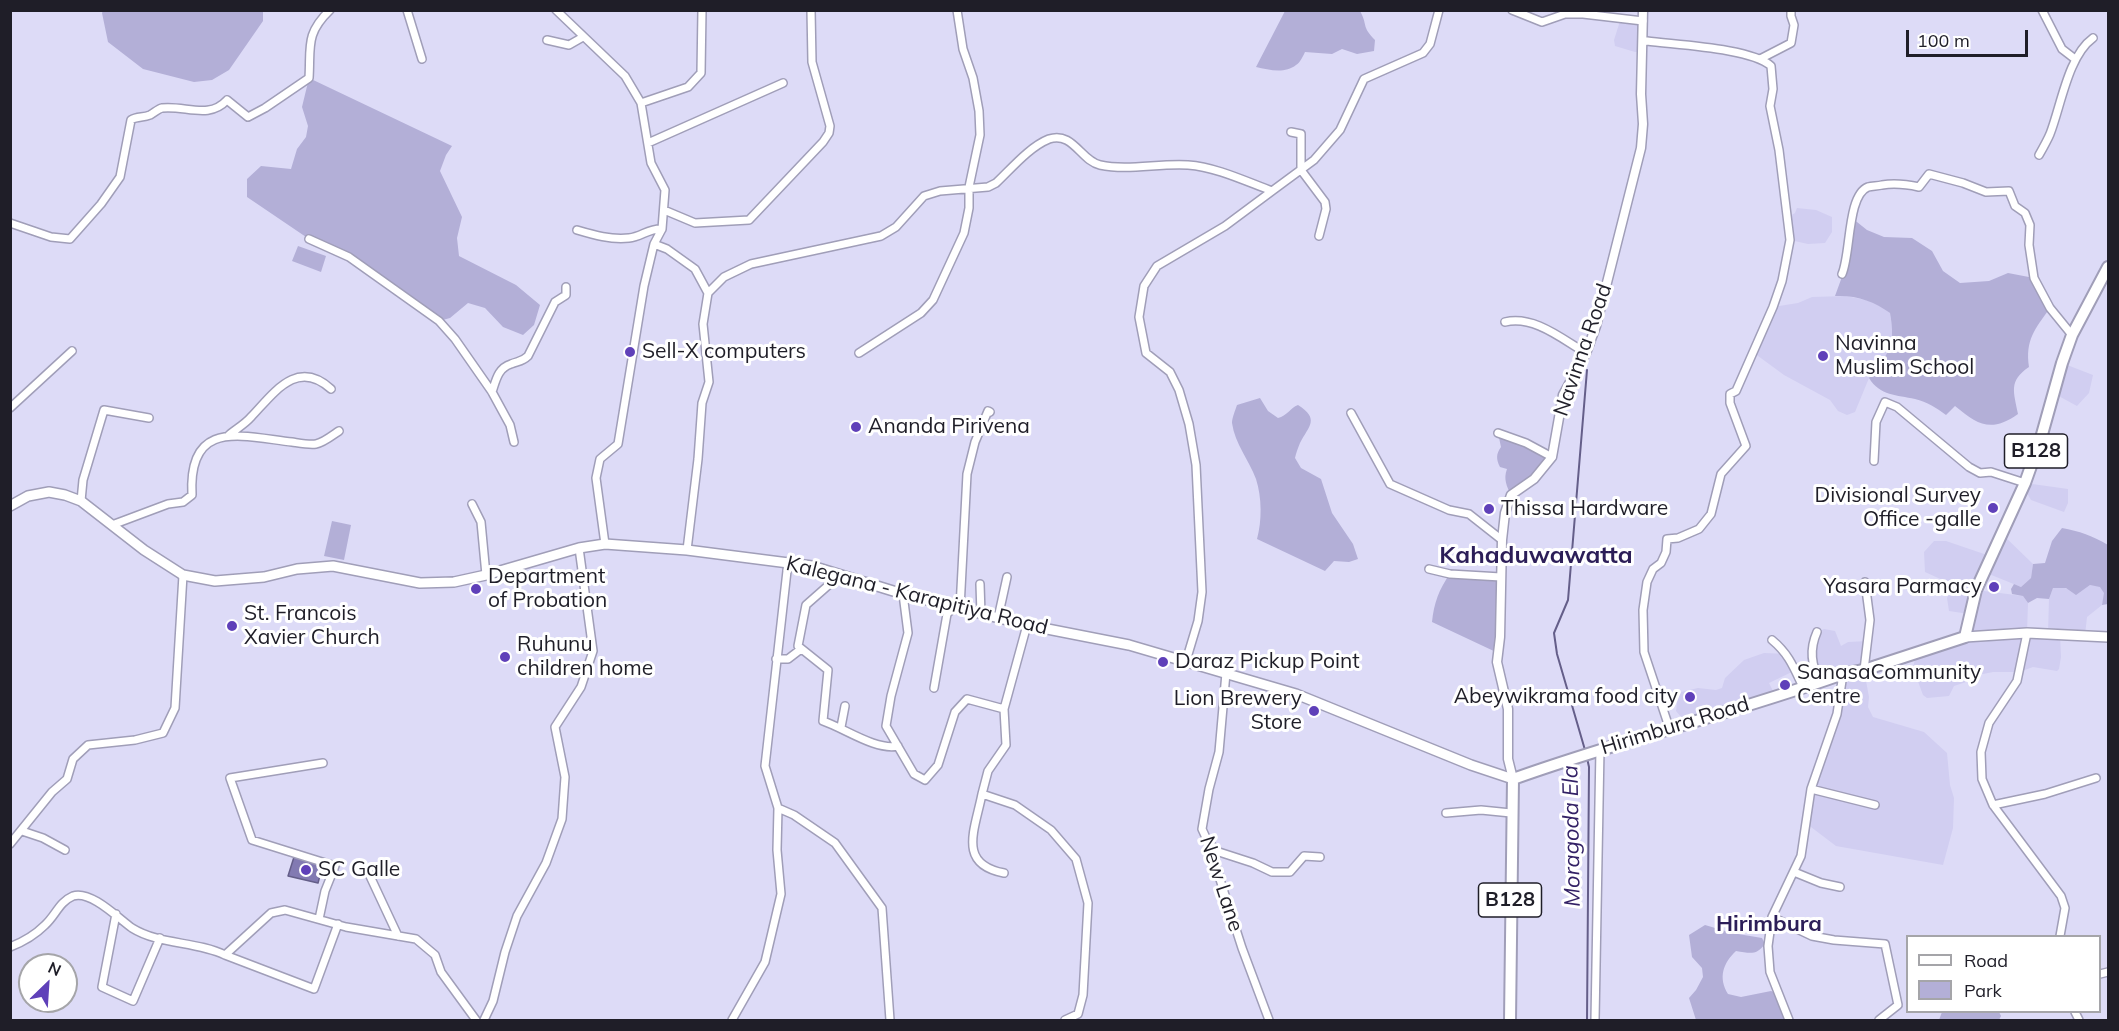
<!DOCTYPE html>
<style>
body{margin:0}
#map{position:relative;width:2119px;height:1031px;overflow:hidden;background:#dddbf7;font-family:Mulish,sans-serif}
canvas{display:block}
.frame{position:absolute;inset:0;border:12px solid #1f1e28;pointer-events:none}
.legend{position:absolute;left:1906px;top:935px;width:195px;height:78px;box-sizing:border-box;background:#fff;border:2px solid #a5a5a9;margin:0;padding:8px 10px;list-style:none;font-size:18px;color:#1f1e28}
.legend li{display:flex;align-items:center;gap:12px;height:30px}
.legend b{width:30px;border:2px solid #a5a5a9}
.north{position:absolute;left:18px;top:953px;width:60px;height:60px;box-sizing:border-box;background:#fff;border:2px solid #a5a5a9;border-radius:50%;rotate:25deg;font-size:16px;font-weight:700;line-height:24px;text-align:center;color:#1f1e28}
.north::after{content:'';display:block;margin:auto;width:21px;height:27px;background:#5f40b9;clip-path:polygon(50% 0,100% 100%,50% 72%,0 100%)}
.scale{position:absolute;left:1906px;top:30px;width:122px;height:27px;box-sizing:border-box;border:3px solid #1f1e28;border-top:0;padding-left:8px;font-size:18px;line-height:21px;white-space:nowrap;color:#1f1e28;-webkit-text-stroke:4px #fff;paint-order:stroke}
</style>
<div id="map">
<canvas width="2119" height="1031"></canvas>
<div class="frame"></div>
<ul class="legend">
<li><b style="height:8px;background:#fff"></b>Road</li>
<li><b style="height:16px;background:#b3afd7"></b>Park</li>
</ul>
<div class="north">N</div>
<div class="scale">100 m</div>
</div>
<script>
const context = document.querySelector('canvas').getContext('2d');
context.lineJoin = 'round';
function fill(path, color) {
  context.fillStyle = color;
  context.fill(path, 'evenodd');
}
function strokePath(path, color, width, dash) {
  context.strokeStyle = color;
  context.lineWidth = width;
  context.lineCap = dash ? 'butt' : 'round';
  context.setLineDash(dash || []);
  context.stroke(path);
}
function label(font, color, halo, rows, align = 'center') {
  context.font = font + ' Mulish,sans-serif';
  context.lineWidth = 6;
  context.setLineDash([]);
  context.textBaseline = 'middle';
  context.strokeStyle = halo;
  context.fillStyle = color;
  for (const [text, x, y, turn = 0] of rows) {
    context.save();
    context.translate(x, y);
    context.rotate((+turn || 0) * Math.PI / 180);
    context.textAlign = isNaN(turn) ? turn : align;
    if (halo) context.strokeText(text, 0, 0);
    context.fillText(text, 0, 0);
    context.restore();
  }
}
fill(new Path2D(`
 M1621,18L1643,21V51L1635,52L1615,46L1614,40Z
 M1797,208L1816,210L1832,217V232L1825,243L1808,244L1790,240L1788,217L1795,213Z
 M1846,296L1876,302L1890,313L1893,332L1888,354L1869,378L1855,412L1847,415L1838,411L1830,400L1784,375L1754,353L1773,307L1798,303L1812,297Z
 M2062,363L2093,375L2089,393L2077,406L2053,393Z
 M2025,483L2068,489V503L2064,512L2031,500L2023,486Z
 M2000,532L2033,564L2031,578L2021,587L1984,572L1976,590L2023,596L2028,603L2027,632L2048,633L2049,599L2053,588L2059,587L2081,591L2090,585L2100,586L2105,593L2102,605L2087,617L2085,635L2060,634L2061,657L2059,669L2057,671L2033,667L2019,672H1993L1983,674L1975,671L1966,682L1954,686L1949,696L1927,698L1923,695L1916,676L1912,674L1916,653L1965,637L1969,614L1949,611L1947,598L1952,587L1947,582L1925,572L1924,552L1934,541H1946L1990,556Z
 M1824,629L1835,631L1841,646L1848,642L1868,641L1864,670L1869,697L1868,707L1873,717L1924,732L1947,753L1950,785L1954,798L1953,828L1943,865L1836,846L1807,824L1811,789L1837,714L1842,675L1821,682L1813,670L1817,632Z
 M1764,653L1788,654L1796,670L1769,683L1773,691L1782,694L1686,723L1676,711L1678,695L1681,692L1698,688L1716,690L1722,688L1725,678L1744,660Z`), '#d1cef1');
fill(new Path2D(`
 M103,11L263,10V21L229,70L212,80L194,82L143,69L108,42L102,13Z
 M1285,11H1360C1368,25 1361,26 1375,40L1374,51L1357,54L1342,49L1332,54L1305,52C1303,56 1300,63 1296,65C1285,74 1269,70 1256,67Z
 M309,78L452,146L446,155L440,171L462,217L457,238L459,256L516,285L540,305L534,325L523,335L503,327L485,308L468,303L450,318L439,321L349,257L309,239L247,197V179L261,166L291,169L297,149L306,137L308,126L302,107Z
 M1852,218L1867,230L1884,237L1912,238L1932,251L1943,271L1960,283L1989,281L2008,273L2034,278L2050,308C2035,329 2025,340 2029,367C2008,381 2014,392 2018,414C1991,433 1978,425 1955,406L1946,415C1937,408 1927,402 1915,399C1897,395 1880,396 1869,378C1889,353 1896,346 1890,313C1874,301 1856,295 1835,296L1847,263Z
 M298,246L326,256L321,272L292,261Z
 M1260,398L1268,411L1278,418C1287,416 1290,408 1298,405C1320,419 1309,426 1300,443C1298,448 1296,453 1295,458L1301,468L1321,479L1332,513L1353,544L1358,559L1349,562L1334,561L1325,571L1257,539C1262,521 1262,498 1256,479C1249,460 1235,444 1232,423C1232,418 1235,411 1237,405Z
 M1498,433L1552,457L1511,495C1507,487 1503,479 1507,469L1500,467C1496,459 1496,454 1501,447Z
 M332,521L351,525L344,560L324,556Z
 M2062,528C2079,531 2093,536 2108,545V604L2102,605L2104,593L2100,587L2090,585L2076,595L2066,588H2053L2049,599L2037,598L2028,603L2023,596L2012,594L2011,589L2014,584L2021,587L2031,578L2033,564L2045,563L2052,541Z
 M1450,574L1501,577L1498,653L1432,622C1434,603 1439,589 1450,574Z
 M1705,925L1732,933L1762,938L1765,944C1756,956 1750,953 1736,951C1723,963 1718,978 1728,994L1741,997L1771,991L1776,993L1786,1020H1696L1689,998L1696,990L1703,977L1702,968L1692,957L1689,935Z
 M1942,1012H1999L2001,1016L1999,1020H1939Z`), '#b3afd7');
const water = new Path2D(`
 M294,857L323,864L318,883L288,876Z`);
fill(water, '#827ab2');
strokePath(water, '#645e89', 1.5);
strokePath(new Path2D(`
 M1585,750L1557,654L1554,633L1568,600L1587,370
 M1587,758L1589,767L1587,1020`), '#645e89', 2);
const minor = new Path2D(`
 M407,10L422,59
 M556,10L625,76L641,103L651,163L665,190L662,229L654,244L644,286L618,444L600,459L596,478L605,544
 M1512,10L1542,22L1565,14H1583L1643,21
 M2042,10L2062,49L2075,59
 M547,40L569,45L583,37
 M1643,42L1647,41C1676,45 1751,48 1771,66L1773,89L1770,106L1779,150L1790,240L1782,281L1773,307L1736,391L1730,394V403L1746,446L1721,474L1711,514L1699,529L1678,538L1667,539L1666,552L1661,563L1653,569L1647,582L1643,610L1644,652L1670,730
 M1760,59L1791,43L1794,25L1791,16V10
 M641,103L688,87L701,73L702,10
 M1291,132L1301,134V170L1325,202L1326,209L1319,236
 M648,143L783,83
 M2039,155C2043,148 2047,141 2050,134C2061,106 2068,56 2093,38
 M664,210L695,223L749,220L823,142L829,133L830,126L812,62L811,10
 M10,223L51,237L70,239L101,204L120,177L131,120C137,116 143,118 150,115C154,113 158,109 162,108C185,105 209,120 227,100L248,117L265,108L309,78C311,47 305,34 330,10
 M577,230C594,235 611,240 629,238C641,237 649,228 662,229
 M309,239L349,257L439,321L455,339L492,392L510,425L514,442
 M654,244L667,249L695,269L708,293L703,324L709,382L702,403L698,459L687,550
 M1842,274C1851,254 1847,195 1868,187C1872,186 1878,186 1882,185C1895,183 1905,184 1919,187L1929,174L1963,183L1986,192L2009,191L2015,206L2025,213L2030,225L2029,245L2034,278L2050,308L2072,335
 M708,293L724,277L751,264L881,236L896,227L924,196L940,191L988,187L996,183C1011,169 1029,147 1049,139C1073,131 1081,161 1100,165C1128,171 1159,163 1188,165C1216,167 1245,181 1272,191L1314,160L1340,130L1364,79L1423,53L1430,44L1439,10
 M1505,322C1534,315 1562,339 1586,353
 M859,353L921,313L933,300L964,233L969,208V187L980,135L979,111L973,78L963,49L957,10
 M492,392C496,380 498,368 511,364C518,361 522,362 528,356L555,302L566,295V287
 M10,408L72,351
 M1351,413L1390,484L1449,510L1469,514L1502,540
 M1498,433L1526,443L1552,457
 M229,435C236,429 245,424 251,417C274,393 297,358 331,389
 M1874,461L1876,422L1885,402L1897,407L1969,467L1980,473L1991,472L2025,483
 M81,501L83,480L104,410L149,418
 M472,504L481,522L486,575
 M112,525L168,504L183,502L192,495C188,419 240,436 292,442C299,443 309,445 316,444C323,443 333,435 339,431
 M1429,569L1450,574L1501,577
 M840,575L806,605L798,646L828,670L823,721C844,728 876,751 898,746
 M980,584L981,614
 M903,594L908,633L891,696L886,726L914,774L925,780L938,765L955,712L967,699L1004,709L1006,745L988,771L982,794L1015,805L1051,830L1076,859L1088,903L1083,995L1078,1014L1065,1020
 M960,608L967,474L975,442L988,411L990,412
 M998,618L1007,577
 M1817,632C1809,650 1811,666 1821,682
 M2027,633L2017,681L1989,723L1981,752L1982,779L1993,805L2061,896L2065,908L2060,936
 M1772,640C1789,654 1794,668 1803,687
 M776,659H788L801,649
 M1186,661L1198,621L1202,592L1196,465L1189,424L1179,390L1170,372L1146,353L1139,317L1144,286L1157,266L1225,226L1272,191
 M1864,670L1870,620L1865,582
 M1226,673L1219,752L1209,789L1202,829L1208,842L1242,948L1269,1020
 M934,688L947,614L954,607
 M1004,709L1027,625
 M841,727L845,706
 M1811,789L1875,805
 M982,794C975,830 957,864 1004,873
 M1993,805L2045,794L2096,778
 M778,808L794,815L835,843L882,908L890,1020
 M1446,813L1481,810L1511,813
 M22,831L43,838L65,850
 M10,844L52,792L67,779L73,759L88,745L135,740L163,733L175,708L183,575
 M1210,844L1219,852L1253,863L1272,872H1290L1304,856L1320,857
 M1794,872L1821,883L1840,887
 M369,874L398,936
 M116,914L102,987L133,1001L160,938
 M1772,917L1812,936L1834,940L1885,944L1898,1005L1879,1020
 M319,919L325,891L335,866L252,840L230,778L323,763
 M10,947C23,942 35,935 45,925C56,915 59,902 73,896C91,890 119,919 132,928C159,945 196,941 225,955L271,913L285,910L346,927L416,939L435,955L441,972L476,1020
 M225,955L314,989L338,924
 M2100,974L2108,972
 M2075,1012L2079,1020
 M484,1020L493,1001L505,952L517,916L546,863L562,819L565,777L555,727L581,687L593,651L579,548
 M732,1020L765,962L781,894L777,850L778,808L765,766L788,562
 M1595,1020L1600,749
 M1789,1020L1770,972L1768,946L1772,917L1801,856L1811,789L1837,714L1843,674`);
const tertiary = new Path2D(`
 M1513,779L1508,759V709L1497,662L1500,637L1502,540L1505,513L1511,495L1534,479L1552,457L1563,395L1586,353L1596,326L1641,148L1643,124L1641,94L1643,10`);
const secondary = new Path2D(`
 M10,506L28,496L49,492L65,495L81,501L144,550L183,575L215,581L264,577L297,569L333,566L420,583L454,582L486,575L579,548L605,544L687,550L812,566L903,594L1027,625L1129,645L1296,694L1471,765L1513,779
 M1965,637L2027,633L2108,637`);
const primary = new Path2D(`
 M1510,1020L1513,779C1621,740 1734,713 1843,674L1864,670L1965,637L1976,590L2025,483L2041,438L2062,363L2072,335L2108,267`);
strokePath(minor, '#a09eb8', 10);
strokePath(tertiary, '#a09eb8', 11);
strokePath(secondary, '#a09eb8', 12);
strokePath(primary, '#a09eb8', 14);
strokePath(minor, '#fff', 7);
strokePath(tertiary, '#fff', 8);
strokePath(secondary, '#fff', 9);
strokePath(primary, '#fff', 10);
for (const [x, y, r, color] of [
 [630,352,6,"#5f40b9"],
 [1823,356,6,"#5f40b9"],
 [856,427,6,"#5f40b9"],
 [1993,508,6,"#5f40b9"],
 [1489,509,6,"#5f40b9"],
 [1994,587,6,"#5f40b9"],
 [476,589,6,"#5f40b9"],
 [232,626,6,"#5f40b9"],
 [505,657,6,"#5f40b9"],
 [1163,662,6,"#5f40b9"],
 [1785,685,6,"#5f40b9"],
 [1690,697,6,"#5f40b9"],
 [1314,711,6,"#5f40b9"],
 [306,870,6,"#5f40b9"]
]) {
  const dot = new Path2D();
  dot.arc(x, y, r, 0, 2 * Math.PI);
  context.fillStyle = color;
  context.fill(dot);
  strokePath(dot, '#fff', 2);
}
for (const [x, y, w] of [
 [2036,451,63],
 [1510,900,63]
]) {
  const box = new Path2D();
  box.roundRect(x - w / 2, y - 17, w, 34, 4.5);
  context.fillStyle = '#fff';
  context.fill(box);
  strokePath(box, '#1f1e28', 1.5);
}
label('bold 20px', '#1f1e28', null, [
 ["B128",2036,451],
 ["B128",1510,900]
]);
label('21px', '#1f1e28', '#fff', [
 ["Navinna",1835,344],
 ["Muslim School",1835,368],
 ["Sell-X computers",642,352],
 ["Ananda Pirivena",868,427],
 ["Divisional Survey",1981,496,"right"],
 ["Office -galle",1981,520,"right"],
 ["Thissa Hardware",1501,509],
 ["Department",488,577],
 ["of Probation",488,601],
 ["Yasara Parmacy",1982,587,"right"],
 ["St. Francois",244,614],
 ["Xavier Church",244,638],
 ["Ruhunu",517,645],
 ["children home",517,669],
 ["Daraz Pickup Point",1175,662],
 ["SanasaCommunity",1797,673],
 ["Centre",1797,697],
 ["Abeywikrama food city",1678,697,"right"],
 ["Lion Brewery",1302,699,"right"],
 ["Store",1302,723,"right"],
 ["SC Galle",318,870]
], 'left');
label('21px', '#1f1e28', '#fff', [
 ["Navinna Road",1583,350,-71],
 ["Kalegana - Karapitiya Road",917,596,14],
 ["Hirimbura Road",1675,726,-17],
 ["New Lane",1221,884,72]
]);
label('italic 22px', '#322065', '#fff', [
 ["Moragoda Ela",1572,836,-91]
]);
label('bold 22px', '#2c1e58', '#fff', [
 ["Hirimbura",1769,924]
]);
label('bold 24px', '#2c1e58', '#fff', [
 ["Kahaduwawatta",1536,556]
]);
</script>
